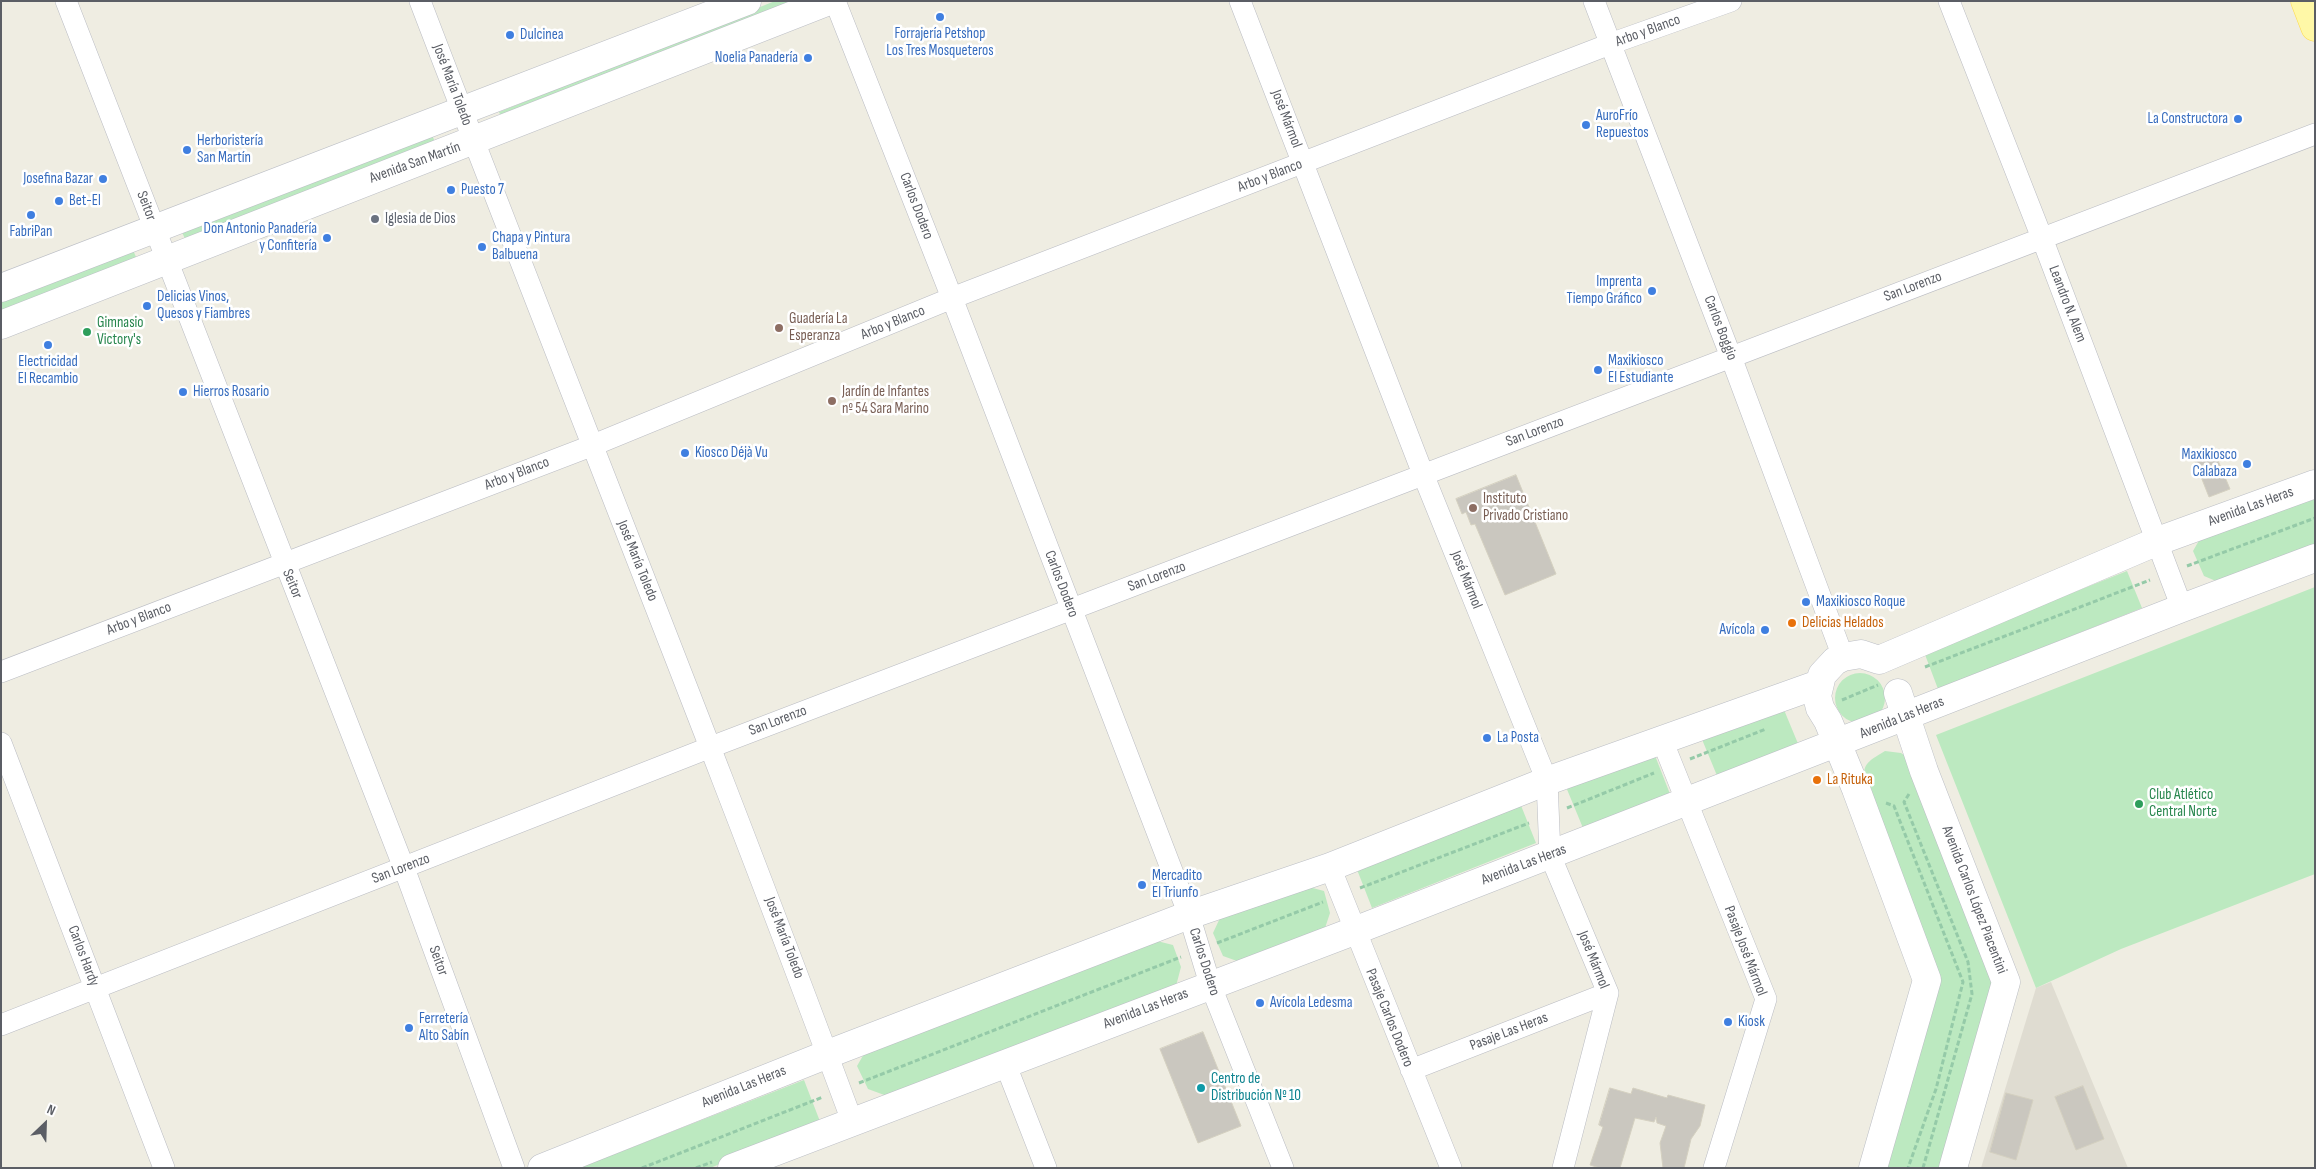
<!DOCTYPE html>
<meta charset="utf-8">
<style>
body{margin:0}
#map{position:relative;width:2316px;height:1169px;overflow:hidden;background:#efede2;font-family:"Sofia Sans Condensed",sans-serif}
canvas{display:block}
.frame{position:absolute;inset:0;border:2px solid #5b5e65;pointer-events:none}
.north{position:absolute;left:20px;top:1099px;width:50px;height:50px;-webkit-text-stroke:4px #fff;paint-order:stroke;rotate:24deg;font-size:14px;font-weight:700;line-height:20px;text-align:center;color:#5b5e65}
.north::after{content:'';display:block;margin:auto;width:18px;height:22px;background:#5b5e65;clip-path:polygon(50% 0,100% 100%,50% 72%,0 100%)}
</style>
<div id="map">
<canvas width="2316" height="1169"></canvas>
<div class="frame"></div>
<div class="north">N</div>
</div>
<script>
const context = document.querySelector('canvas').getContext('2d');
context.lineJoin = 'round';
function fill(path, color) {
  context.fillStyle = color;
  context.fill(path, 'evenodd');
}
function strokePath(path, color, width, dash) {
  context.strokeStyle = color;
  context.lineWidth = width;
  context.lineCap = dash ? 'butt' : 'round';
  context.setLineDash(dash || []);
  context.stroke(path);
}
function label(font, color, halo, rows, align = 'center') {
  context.font = font + ' "Sofia Sans Condensed",sans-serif';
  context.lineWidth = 5;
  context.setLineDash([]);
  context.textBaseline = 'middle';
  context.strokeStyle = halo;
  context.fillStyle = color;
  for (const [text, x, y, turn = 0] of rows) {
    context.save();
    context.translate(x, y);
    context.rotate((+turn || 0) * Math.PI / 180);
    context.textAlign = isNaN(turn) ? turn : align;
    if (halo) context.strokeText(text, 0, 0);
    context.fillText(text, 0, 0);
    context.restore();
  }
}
fill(new Path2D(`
 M2051,982L2128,1168H1981L2036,988Z`), '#dfdcd1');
fill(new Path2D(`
 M775,1H790L792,8L504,123L499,112Z
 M431,133L436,144L186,241L181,230Z
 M133,250L139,264L1,318V302Z
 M2315,495V549L2223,584L2204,576L2193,551L2201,537Z
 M2127,571L2142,608L1938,689L1924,652Z
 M2315,587V874L2121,949L2036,988L1936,735Z
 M1835 698a25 25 0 1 1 50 0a25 25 0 1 1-50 0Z
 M1782,705L1799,746L1718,778L1701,737Z
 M1885,751L1901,753L1910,759L1991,977L1993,994L1943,1168H1885L1938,982L1935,962L1865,787C1861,764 1867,762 1885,751Z
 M1654,753L1670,794L1583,828L1566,787Z
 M1520,803L1536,843L1372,908L1356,867Z
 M1309,887L1324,891L1330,913L1325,928L1237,961L1223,956L1213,933L1220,918Z
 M1153,940L1173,945L1181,967L1176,986L887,1096L868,1089L857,1066L868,1047Z
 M804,1080L821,1124L710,1168H579Z`), '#bce9c0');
const building = new Path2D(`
 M2214,451L2230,489L2209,497L2194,459Z
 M1516,475L1556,574L1505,595L1475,524L1471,525L1466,512L1462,514L1456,499Z
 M1203,1032L1241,1126L1198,1143L1160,1049Z
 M2083,1086L2104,1139L2076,1150L2055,1097Z
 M1610,1088L1631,1094L1633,1088L1667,1098L1668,1095L1705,1105L1700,1126L1691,1139L1684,1168H1663L1660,1143L1666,1126L1657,1123L1656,1117L1654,1122L1635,1118L1620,1168H1600L1590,1165L1603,1127L1599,1125Z
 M2006,1093L2033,1100L2016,1160L1990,1152Z`);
fill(building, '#cac7bf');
strokePath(building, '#d4d0c0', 1);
const street = new Path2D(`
 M66,1L404,868L514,1168
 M420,1C563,375 713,746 852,1121
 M835,1L952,298L1189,915L1210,984L1283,1168
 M1240,1L1423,474L1547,781L1550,855L1608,993L1563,1168
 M1594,1L1731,357L1843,657
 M1949,1L2042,238L2182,608
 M1,672L591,446L952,298L1610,44L1731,1
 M1662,740L1766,999L1714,1168
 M1,743L164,1168
 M1330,867L1451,1168
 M1,1025L711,747L2315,134
 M1005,1063L1046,1168
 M1411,1070L1608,993`);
const secondary = new Path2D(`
 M1,288L747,1
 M1,325L829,1
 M1898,693L1924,771L2006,982L1953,1168
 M542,1168L828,1054L1189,915L1330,867L1547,781L1819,684
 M732,1168L1354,931L2182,608L2315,558
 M1873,1168L1927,980L1856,789L1828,721L1820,708L1817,696L1822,675L1835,661L1843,657L1861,654L1879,660L2158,541L2315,484`);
const primary = new Path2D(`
 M2305,1L2315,27`);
strokePath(street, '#babcc3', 22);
strokePath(secondary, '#bbbec5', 29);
strokePath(primary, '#feda4d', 29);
strokePath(new Path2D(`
 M2187,566L2315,518
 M1925,667L2150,580
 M1842,700L1878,685
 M1690,759L1766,729
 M1909,794L1904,802L1968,962L1972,994L1923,1168
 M1886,803L1894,806L1963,982L1936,1089L1908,1168
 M1567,808L1654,773
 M1360,888L1529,823
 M1217,943L1323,902
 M859,1083L1181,957
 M642,1168L823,1097
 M696,1168L712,1162`), '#95caa8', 3, [5, 2.5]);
strokePath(street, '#fff', 21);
strokePath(secondary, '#fff', 28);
strokePath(primary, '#fff8a7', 28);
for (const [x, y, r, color] of [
 [940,17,5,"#3f7fe0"],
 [510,35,5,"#3f7fe0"],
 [808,58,5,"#3f7fe0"],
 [2238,119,5,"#3f7fe0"],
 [1586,125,5,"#3f7fe0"],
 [187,150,5,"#3f7fe0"],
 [103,179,5,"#3f7fe0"],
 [451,190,5,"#3f7fe0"],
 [59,201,5,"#3f7fe0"],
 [31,215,5,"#3f7fe0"],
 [375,219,5,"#6b7280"],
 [327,238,5,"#3f7fe0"],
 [482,247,5,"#3f7fe0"],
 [1652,291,5,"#3f7fe0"],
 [147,306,5,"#3f7fe0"],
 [779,328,5,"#8d6e63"],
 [87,332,5,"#2e9e5b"],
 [48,345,5,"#3f7fe0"],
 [1598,370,5,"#3f7fe0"],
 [183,392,5,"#3f7fe0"],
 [832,401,5,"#8d6e63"],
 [685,453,5,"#3f7fe0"],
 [2247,464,5,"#3f7fe0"],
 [1473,508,5,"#8d6e63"],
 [1806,602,5,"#3f7fe0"],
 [1792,623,5,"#e8710a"],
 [1765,630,5,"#3f7fe0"],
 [1487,738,5,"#3f7fe0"],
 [1817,780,5,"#e8710a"],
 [2139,804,5,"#2e9e5b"],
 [1142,885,5,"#3f7fe0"],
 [1260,1003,5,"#3f7fe0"],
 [1728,1022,5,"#3f7fe0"],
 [409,1028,5,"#3f7fe0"],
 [1201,1088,5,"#0f9aa8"]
]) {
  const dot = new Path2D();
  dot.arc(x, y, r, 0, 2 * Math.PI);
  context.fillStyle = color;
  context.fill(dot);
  strokePath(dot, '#fff', 2);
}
label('15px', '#5b5e65', '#fff', [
 ["Arbo y Blanco",1648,31,-20],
 ["José María Toledo",452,85,69],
 ["José Mármol",1286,119,69],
 ["Avenida San Martín",415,163,-20],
 ["Arbo y Blanco",1270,176,-21],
 ["Seitor",146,206,69],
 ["Carlos Dodero",916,206,69],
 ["San Lorenzo",1913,287,-21],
 ["Leandro N. Alem",2067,304,69],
 ["Arbo y Blanco",893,323,-22],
 ["Carlos Boggio",1720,328,69],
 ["San Lorenzo",1535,432,-21],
 ["Arbo y Blanco",517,474,-21],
 ["Avenida Las Heras",2251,507,-20],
 ["José María Toledo",637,561,68],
 ["San Lorenzo",1157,577,-21],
 ["José Mármol",1466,580,68],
 ["Seitor",292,584,68],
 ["Carlos Dodero",1061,584,69],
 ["Arbo y Blanco",139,619,-21],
 ["Avenida Las Heras",1902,718,-22],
 ["San Lorenzo",778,721,-21],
 ["Avenida Las Heras",1524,865,-21],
 ["San Lorenzo",401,869,-21],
 ["Avenida Carlos López Piacentini",1974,900,69],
 ["José María Toledo",784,938,69],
 ["Pasaje José Mármol",1745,951,69],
 ["Carlos Hardy",83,956,69],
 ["José Mármol",1593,960,68],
 ["Seitor",438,961,70],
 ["Carlos Dodero",1204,962,72],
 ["Avenida Las Heras",1146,1009,-21],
 ["Pasaje Carlos Dodero",1389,1018,68],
 ["Pasaje Las Heras",1509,1032,-21],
 ["Avenida Las Heras",744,1087,-22]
]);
label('15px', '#366cbe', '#fff', [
 ["Forrajería Petshop",940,34,"center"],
 ["Los Tres Mosqueteros",940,51,"center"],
 ["Dulcinea",520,35],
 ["Noelia Panadería",798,58,"right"],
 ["AuroFrío",1596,116],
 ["Repuestos",1596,133],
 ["La Constructora",2228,119,"right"],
 ["Herboristería",197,141],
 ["San Martín",197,158],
 ["Josefina Bazar",93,179,"right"],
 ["Puesto 7",461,190],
 ["Bet-El",69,201],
 ["Don Antonio Panadería",317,229,"right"],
 ["y Confitería",317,246,"right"],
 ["FabriPan",31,232,"center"],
 ["Chapa y Pintura",492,238],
 ["Balbuena",492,255],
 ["Imprenta",1642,282,"right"],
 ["Tiempo Gráfico",1642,299,"right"],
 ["Delicias Vinos,",157,297],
 ["Quesos y Fiambres",157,314],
 ["Maxikiosco",1608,361],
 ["El Estudiante",1608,378],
 ["Electricidad",48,362,"center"],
 ["El Recambio",48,379,"center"],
 ["Hierros Rosario",193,392],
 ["Kiosco Déjà Vu",695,453],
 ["Maxikiosco",2237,455,"right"],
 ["Calabaza",2237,472,"right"],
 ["Maxikiosco Roque",1816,602],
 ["Avícola",1755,630,"right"],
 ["La Posta",1497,738],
 ["Mercadito",1152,876],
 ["El Triunfo",1152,893],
 ["Avícola Ledesma",1270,1003],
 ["Ferretería",419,1019],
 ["Alto Sabín",419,1036],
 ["Kiosk",1738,1022]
], 'left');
label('15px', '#5b616d', '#fff', [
 ["Iglesia de Dios",385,219]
], 'left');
label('15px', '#785e54', '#fff', [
 ["Guadería La",789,319],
 ["Esperanza",789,336],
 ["Jardín de Infantes",842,392],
 ["nº 54 Sara Marino",842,409],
 ["Instituto",1483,499],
 ["Privado Cristiano",1483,516]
], 'left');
label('15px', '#27864d', '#fff', [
 ["Gimnasio",97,323],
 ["Victory's",97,340],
 ["Club Atlético",2149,795],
 ["Central Norte",2149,812]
], 'left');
label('15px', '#c56008', '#fff', [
 ["Delicias Helados",1802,623],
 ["La Rituka",1827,780]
], 'left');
label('15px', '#0d838f', '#fff', [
 ["Centro de",1211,1079],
 ["Distribución Nº 10",1211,1096]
], 'left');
</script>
